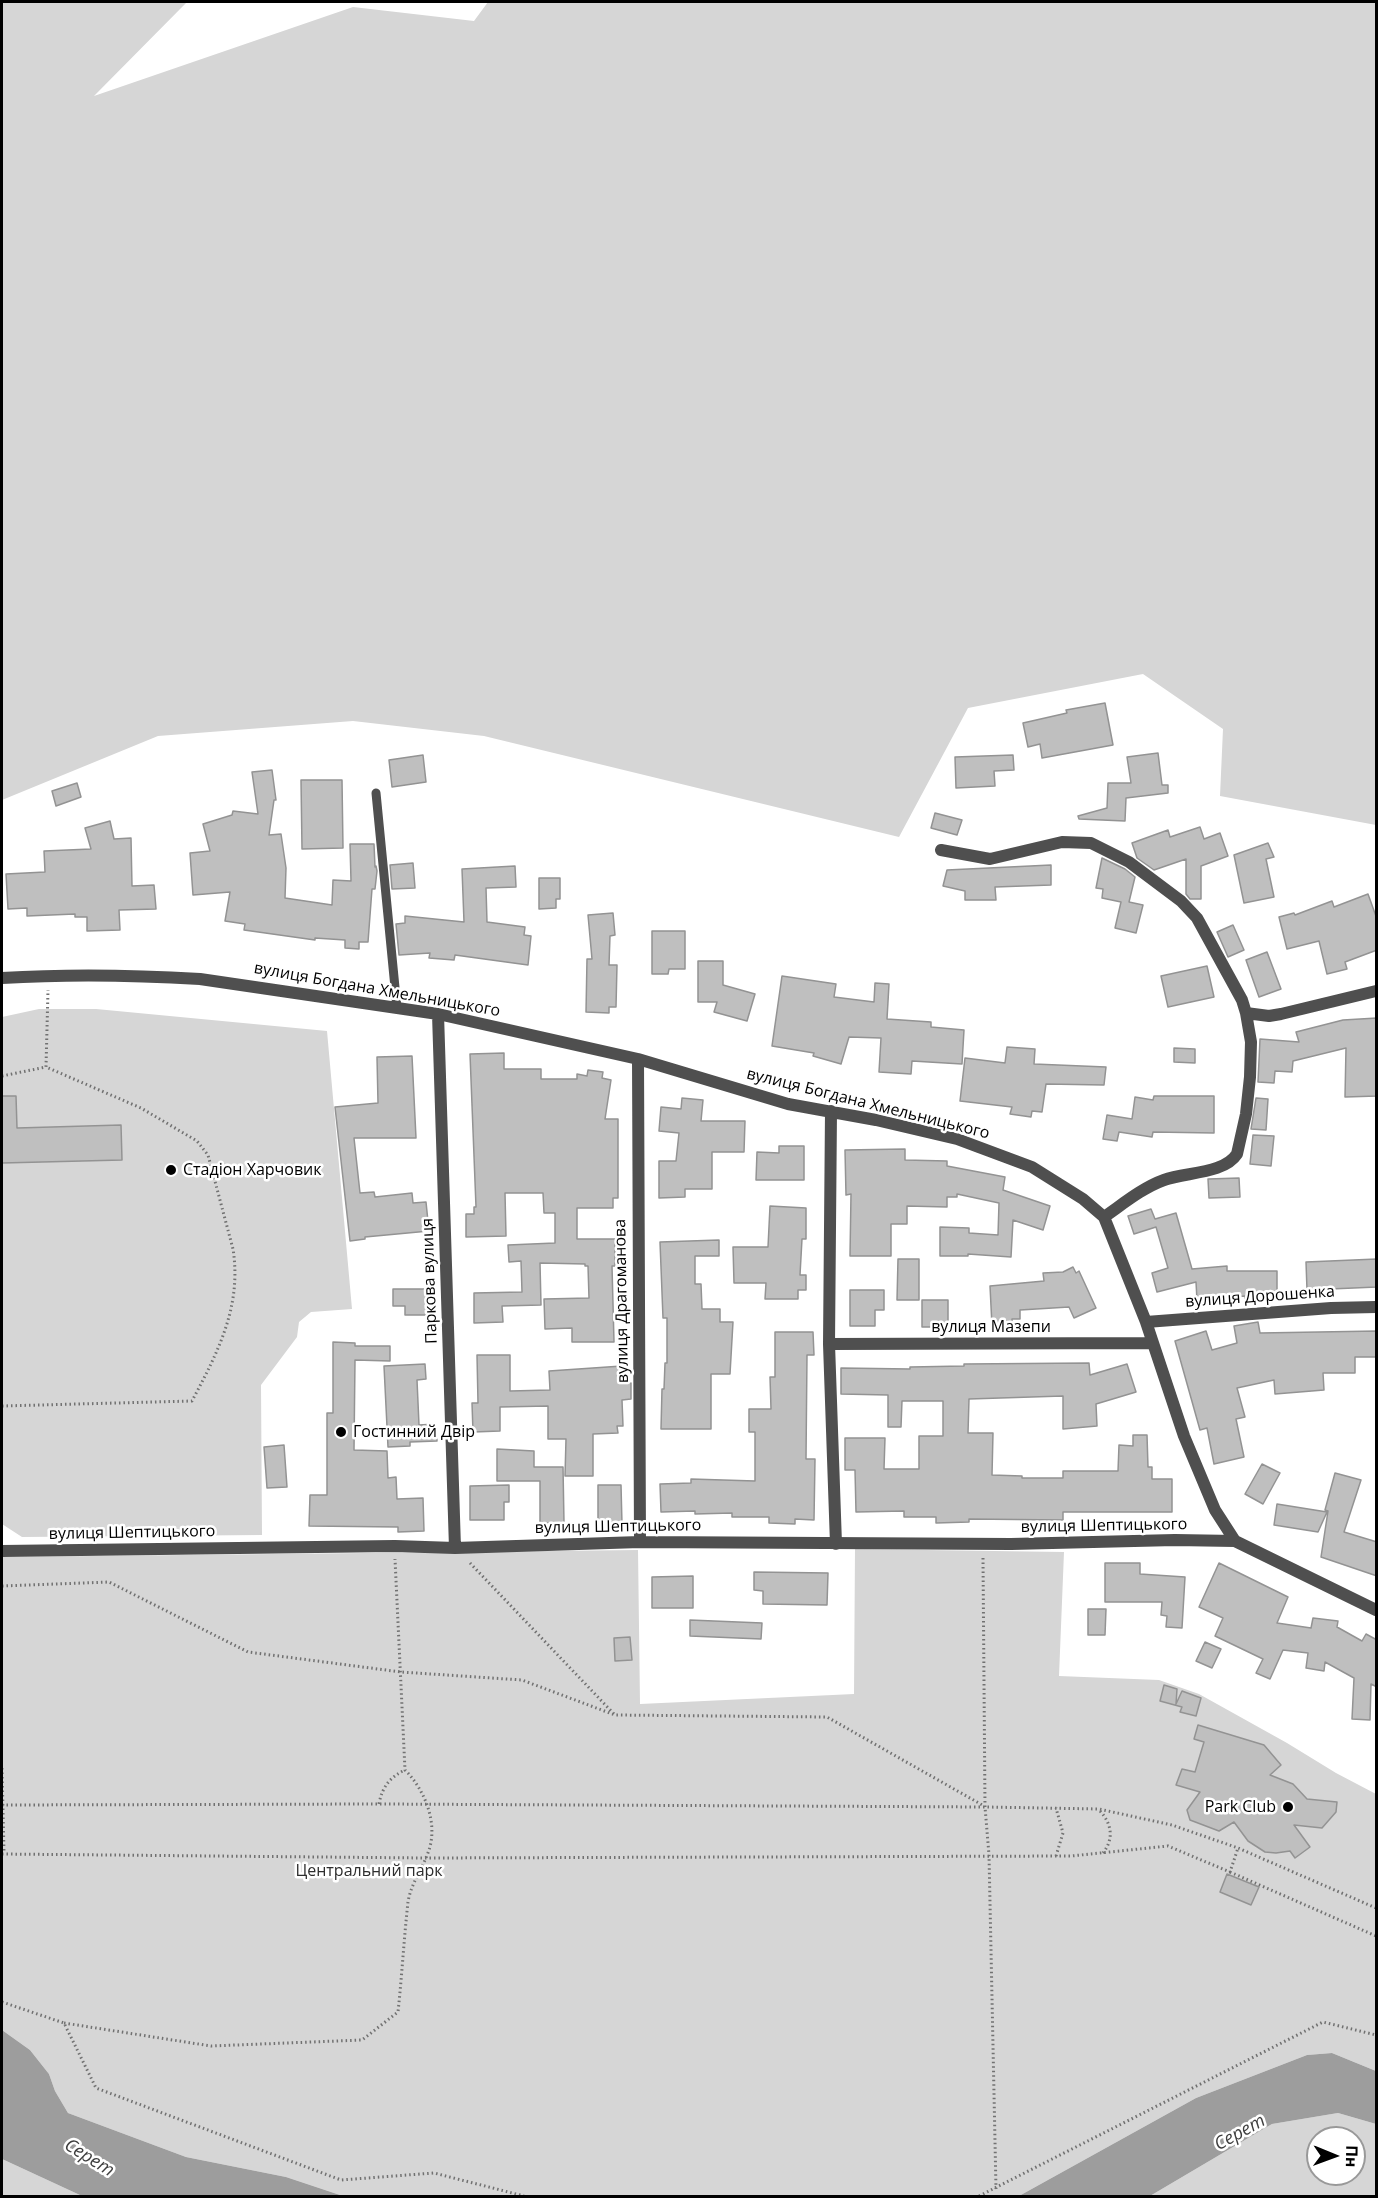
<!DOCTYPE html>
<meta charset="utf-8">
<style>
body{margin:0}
#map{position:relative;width:1378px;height:2198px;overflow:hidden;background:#fff;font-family:"Open Sans",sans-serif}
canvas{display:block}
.frame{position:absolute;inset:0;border:3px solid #000;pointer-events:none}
.north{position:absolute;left:1306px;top:2126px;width:60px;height:60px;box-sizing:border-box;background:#fff;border:2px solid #999;border-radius:50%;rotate:91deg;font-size:16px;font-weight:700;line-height:24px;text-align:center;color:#000}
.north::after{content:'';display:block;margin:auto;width:21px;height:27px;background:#000;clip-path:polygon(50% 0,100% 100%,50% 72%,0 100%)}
</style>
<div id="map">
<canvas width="1378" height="2198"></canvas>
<div class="frame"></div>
<div class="north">Пн</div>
</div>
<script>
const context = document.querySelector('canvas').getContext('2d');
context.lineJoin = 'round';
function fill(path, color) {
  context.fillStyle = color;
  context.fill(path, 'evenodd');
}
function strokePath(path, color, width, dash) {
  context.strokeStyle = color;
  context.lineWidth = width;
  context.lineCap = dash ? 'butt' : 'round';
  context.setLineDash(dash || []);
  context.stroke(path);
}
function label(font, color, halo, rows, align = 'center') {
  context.font = font + ' "Open Sans",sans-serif';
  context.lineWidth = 5;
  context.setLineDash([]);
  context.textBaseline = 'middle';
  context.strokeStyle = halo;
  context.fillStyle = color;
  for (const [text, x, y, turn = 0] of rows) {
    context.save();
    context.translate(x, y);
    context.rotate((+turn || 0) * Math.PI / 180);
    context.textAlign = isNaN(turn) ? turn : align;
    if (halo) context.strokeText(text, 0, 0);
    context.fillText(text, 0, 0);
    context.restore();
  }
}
fill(new Path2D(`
 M2,2H187L94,96L353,7L474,21L488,2H1376V825L1220,796L1223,729L1143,674L968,708L899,837L484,736L353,721L158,736L2,800Z
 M39,1009H96L327,1031L352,1309L311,1312L299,1322L297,1337L261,1385L262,1535L22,1537L2,1524V1017Z
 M855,1549L1064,1552L1059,1676L1159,1680L1199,1694L1287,1743L1336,1773L1376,1794V2071L1332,2053L1307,2055L1196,2098L1019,2196H343L286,2177L186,2157L68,2113L55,2091L49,2074L30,2050L2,2030V1557L638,1550L640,1704L854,1694Z
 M1338,2113L1376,2124V2196H1150L1272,2124ZM1318,2138H1354V2174H1318Z
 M2,2159L82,2196H2Z`), '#d6d6d6');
fill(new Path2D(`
 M2,2030L30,2050L49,2074L55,2091L68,2113L186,2157L286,2177L343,2196H82L2,2159Z
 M1332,2053L1376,2071V2124L1338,2113L1272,2124L1150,2196H1019L1196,2098L1307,2055Z`), '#9d9d9d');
const building = new Path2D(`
 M1105,703L1113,745L1042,758L1040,744L1028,747L1023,723L1067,713L1066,710Z
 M1158,753L1162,785H1168V793L1126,798L1125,821L1079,819L1078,816L1107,808L1108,783H1131L1127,757Z
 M423,755L426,782L392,787L389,760Z
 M1013,755L1014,770L994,771L995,786L956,788L955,757Z
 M272,770L276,800H274L269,835L281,834L286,868L285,898L332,905L333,880L351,881L350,844H374L375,867L376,866L377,871L375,889H372L368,942H359V949L345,948V940L315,938V940L244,930L245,924L225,921L230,892L193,895L190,853L210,851L203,824L232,815L233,811L258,814L252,772Z
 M301,780H342L343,848L302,849Z
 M77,783L81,797L56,806L52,791Z
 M935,813L962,820L957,835L931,828Z
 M110,821L114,839L131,838L132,886L154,885L156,909L119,910L120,930L87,931V917H75V914L27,916V908L8,909L6,874L45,872L44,851L91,849L85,828Z
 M1200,827L1204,839L1220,833L1228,856L1201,866V899H1190L1186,894V859L1154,870L1137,858L1132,843L1168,830L1170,837Z
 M1268,843L1274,857L1266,859L1274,897L1244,903L1234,855Z
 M1102,858L1125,869L1135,877L1129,902L1143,905L1136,933L1115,928L1121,902L1102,898L1103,889L1096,888Z
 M413,863L415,888L392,889L390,865Z
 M1051,865V885L995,887L996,900H965V891L943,886L947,870Z
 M515,866L516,887L486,888L487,922L525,927L524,935L531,936L528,965L455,955L454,960L429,958L430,953L399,955L396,924L405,923V916L464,922L462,869Z
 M539,878H560V899H556V908L539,909Z
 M1368,894L1377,919V950L1345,962L1347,969L1327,974L1319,941L1287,949L1279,917L1294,913L1295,915L1332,901L1334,907Z
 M613,913L615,935L610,936L609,965H617L616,1007H609V1013L586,1012L587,959H592L588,915Z
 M1233,925L1244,950L1228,957L1217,932Z
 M652,931H685V969H669L668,974H652Z
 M1267,952L1281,989L1259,997L1246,960Z
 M698,961H723V985L755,994L747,1021L714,1012L717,1002H698Z
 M1207,966L1214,997L1168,1007L1161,976Z
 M782,976L836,984L834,997L874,1002L875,983L889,984L887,1019L931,1022V1027L964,1030L962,1064L912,1061L911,1074L879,1072L881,1038L849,1037L841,1064L813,1056L814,1053L772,1046Z
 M1377,1018V1096L1345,1097L1346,1048L1293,1061L1292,1072L1275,1071L1274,1083L1258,1082L1260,1039L1299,1042L1296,1032L1343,1020Z
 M1007,1047L1035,1049L1034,1064L1106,1067L1104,1085L1046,1084L1042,1112L1032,1111L1031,1117L1010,1114L1012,1107L960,1101L965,1058L1005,1063Z
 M1174,1048L1195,1049V1063L1174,1062Z
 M504,1053V1069H541V1079H577V1074L587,1076L588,1070L603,1072L602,1078L611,1080L605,1119H618V1198H613V1208H577V1239H615V1266H612L614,1342H572V1328L545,1329L544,1299L589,1298L588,1266H585V1264L540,1263L541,1305L502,1306L503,1322L474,1323V1293L522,1292L521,1261L509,1262L508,1245L555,1243V1213H544L543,1193H505L506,1236L466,1237V1214H474V1207H476L470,1054Z
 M412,1056L416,1138H354L360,1193L374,1192L375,1197L412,1193L413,1203L426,1202L429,1231L365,1237V1239L350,1241L335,1107L378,1103L377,1057Z
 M2,1096H16L17,1128L121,1125L122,1160L2,1163Z
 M1154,1096H1214V1133L1153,1132L1152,1137L1119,1132L1117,1141L1103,1139L1107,1115L1132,1119L1135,1097L1153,1100Z
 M682,1098L703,1100L701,1121H745L744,1152H712V1189H685V1197L659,1198V1161H676L679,1133L659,1131L661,1107L681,1109Z
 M1256,1098L1268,1099L1266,1130L1251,1129Z
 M1253,1135L1274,1136L1271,1166L1250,1164Z
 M779,1146H804V1180H756L757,1152L779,1153Z
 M905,1149V1160L947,1161V1166L1005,1177L1003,1190L1050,1206L1043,1230L1013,1220L1011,1257L968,1254V1256H940V1227L969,1228V1233L998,1235L999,1203L957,1194V1197H947V1207L907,1206V1224H891V1256H850L851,1194L846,1195L845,1150Z
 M1239,1178L1240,1197L1209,1198L1208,1179Z
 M770,1206L806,1208V1239H802L800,1275H806V1290H798V1299H765L766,1283H734L733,1247H768Z
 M1151,1209L1155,1219L1176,1213L1192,1269L1227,1266V1271H1277V1299H1245V1296L1197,1300L1196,1282L1157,1292L1152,1273L1168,1268L1156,1227L1134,1234L1128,1216Z
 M719,1240V1256H695V1284H701L702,1309H720V1322H733L730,1374H711V1429H661L662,1389H664L665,1363H667V1318H663L660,1242Z
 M898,1259H919V1300H897Z
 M1377,1259V1287L1307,1290L1306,1262Z
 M1073,1267L1076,1273L1079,1271L1096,1308L1074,1318L1069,1307L1020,1310V1319H1012V1325L992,1326L990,1286L1044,1281L1043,1273L1063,1272Z
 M393,1289H426V1315H405V1306H393Z
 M850,1290H884V1310H875V1326H850Z
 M922,1300H948V1327H922Z
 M1258,1322L1260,1333L1377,1331V1357H1355V1373H1323L1324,1390L1275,1394L1274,1380L1237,1388L1245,1417L1236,1419L1244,1457L1214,1464L1207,1428L1200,1430L1175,1341L1206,1331L1212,1350L1237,1343L1234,1326Z
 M775,1332H813L814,1355H807L806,1459H815L814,1520L795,1519V1524L769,1523V1517H732V1513L695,1514V1511L661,1512L660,1484L691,1483V1479L755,1481V1432H749V1409H771L770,1377H775Z
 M333,1342L355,1343V1346H390V1361L355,1360L354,1450L387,1451L388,1478L396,1477L397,1499L423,1498L424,1531L398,1532V1527L309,1526L310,1495H327V1413H333Z
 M477,1355H510V1391L550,1390L549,1371L622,1366L623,1383H631V1399L622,1400L623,1426H617L618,1433L593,1434V1476H565L566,1439H548V1406L500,1407V1431L473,1432L472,1403H478Z
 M1089,1363L1090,1375L1127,1364L1136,1392L1096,1404L1097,1426L1063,1429V1396L969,1399L968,1433H993L992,1475L1022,1476V1478H1063V1471H1118L1119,1445L1133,1446V1435H1147L1148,1467H1152V1479H1172V1512H1063V1520L969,1519V1522L936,1523V1517H904V1511L856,1512L855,1470H845V1438H885L884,1469H919V1436H943V1401H902L901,1427H888V1395L841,1394V1368L910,1369V1367L964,1366V1364Z
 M425,1364L426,1379L417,1380L419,1425L436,1424L437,1441L410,1442V1446L388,1447L384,1366Z
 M284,1445L287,1487L267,1488L264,1447Z
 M497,1449L534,1451V1467H563L564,1523H540V1481H497Z
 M1262,1464L1280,1473L1263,1504L1245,1494Z
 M1335,1473L1361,1480L1344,1532L1377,1542V1576L1321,1557L1328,1511L1325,1510Z
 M509,1485V1502H504V1520H470V1486Z
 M598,1485H621L622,1524H598Z
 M1277,1504L1327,1512L1318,1532L1274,1525Z
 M1105,1563H1140V1574L1185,1577L1182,1628L1166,1627L1167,1616L1161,1615L1162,1602H1105Z
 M1219,1563L1288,1597L1277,1623L1311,1628L1313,1618L1338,1621L1337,1627L1362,1641L1366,1634L1377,1640V1687L1371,1684L1370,1720L1352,1719L1354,1678L1325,1662L1324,1671L1306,1668L1308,1653L1283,1650L1270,1679L1256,1673L1263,1659L1215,1636L1223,1618L1199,1607Z
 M754,1572L828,1573L827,1605L763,1604V1591L754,1590Z
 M693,1576V1608H652V1577Z
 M1088,1609H1106L1105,1635H1088Z
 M690,1620L762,1623L761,1639L690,1636Z
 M630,1637L632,1660L615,1661L614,1638Z
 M1205,1642L1221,1649L1212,1668L1196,1661Z
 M1164,1685L1177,1689L1176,1704L1182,1691L1201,1698L1196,1716L1180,1712L1182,1707L1160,1701Z
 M1198,1725L1264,1745L1281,1765L1270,1775L1293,1784L1307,1799L1337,1802L1336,1812L1322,1828L1294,1825L1310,1847L1295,1858L1290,1851L1276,1853L1265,1852L1248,1841L1234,1822L1219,1831L1190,1820L1187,1810L1200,1792L1176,1785L1182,1769L1195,1772L1204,1742L1194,1739Z
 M1227,1874L1259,1887L1251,1905L1220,1892Z`);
fill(building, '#bfbfbf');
strokePath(building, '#939393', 1.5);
strokePath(new Path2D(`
 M2,1076L46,1067L48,990
 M2,1406L192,1401C218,1352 242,1306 233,1249L208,1155L197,1141L141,1108L46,1067
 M983,1558L985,1807L989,1855L996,2189
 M470,1563L615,1715L827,1717L984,1806
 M2,1586L109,1582L248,1652L401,1672L522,1680L615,1715
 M2,1768L4,1853
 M379,1804C382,1787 390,1777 405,1770
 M2,1805L379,1804L985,1807L1099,1809L1172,1825L1238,1848L1376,1908
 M1100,1811C1112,1824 1114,1839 1103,1853
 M2,1854L425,1858L1071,1856L1168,1846L1230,1872L1238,1848
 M1056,1856L1063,1833L1056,1808
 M1230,1872L1376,1936
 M2,2002L64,2023L96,2088L341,2180L434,2173L524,2196
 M64,2023L211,2046L362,2040L398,2012C402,1975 404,1938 408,1902C411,1883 423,1868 429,1850C438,1823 425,1790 405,1770L395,1559
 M979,2196L1323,2022L1376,2035`), '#717171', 3, [1.5, 3]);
strokePath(new Path2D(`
 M376,793L397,1008`), '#4f4f4f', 9);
strokePath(new Path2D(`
 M941,850L990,859L1062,842L1091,843L1129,862L1181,901L1197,918L1242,1000L1246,1013L1251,1042L1250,1077L1246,1114L1237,1154C1224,1174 1186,1172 1164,1180C1142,1188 1123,1204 1104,1217
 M2,978C67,974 134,975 200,979L438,1014L638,1059L788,1104L876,1120L957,1139L1032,1167L1083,1199L1104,1217L1146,1322L1184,1436L1215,1510L1235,1541L1376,1610
 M1246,1013L1269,1016L1281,1014L1376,991
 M438,1014L455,1548
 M638,1059L640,1542
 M831,1111L829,1344L836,1544
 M1146,1322L1331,1308L1376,1307
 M829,1344L1152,1343
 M2,1551L395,1546L455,1548L640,1542L1011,1544L1175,1540L1235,1541`), '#4f4f4f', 12);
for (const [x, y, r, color] of [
 [171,1170,6,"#000"],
 [341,1432,6,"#000"],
 [1288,1807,6,"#000"]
]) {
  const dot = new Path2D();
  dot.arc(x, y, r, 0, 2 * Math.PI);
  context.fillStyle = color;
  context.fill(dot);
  strokePath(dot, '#fff', 2);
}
label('16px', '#000', '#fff', [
 ["вулиця Богдана Хмельницького",377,990,10],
 ["вулиця Богдана Хмельницького",868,1104,14],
 ["Паркова вулиця",430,1281,-92],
 ["вулиця Дорошенка",1260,1297,-4],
 ["вулиця Драгоманова",622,1301,-91],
 ["вулиця Мазепи",991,1327],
 ["вулиця Шептицького",1104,1526,-1],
 ["вулиця Шептицького",618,1527,-1],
 ["вулиця Шептицького",132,1533,-1]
]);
label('16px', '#000', '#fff', [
 ["Стадіон Харчовик",183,1170],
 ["Гостинний Двір",353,1432],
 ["Park Club",1276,1807,"right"]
], 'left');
label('16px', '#2d2d2d', '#fff', [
 ["Центральний парк",369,1871]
]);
label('italic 18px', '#3e3e3e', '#fff', [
 ["Серет",1240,2133,-29],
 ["Серет",89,2158,32]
]);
</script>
